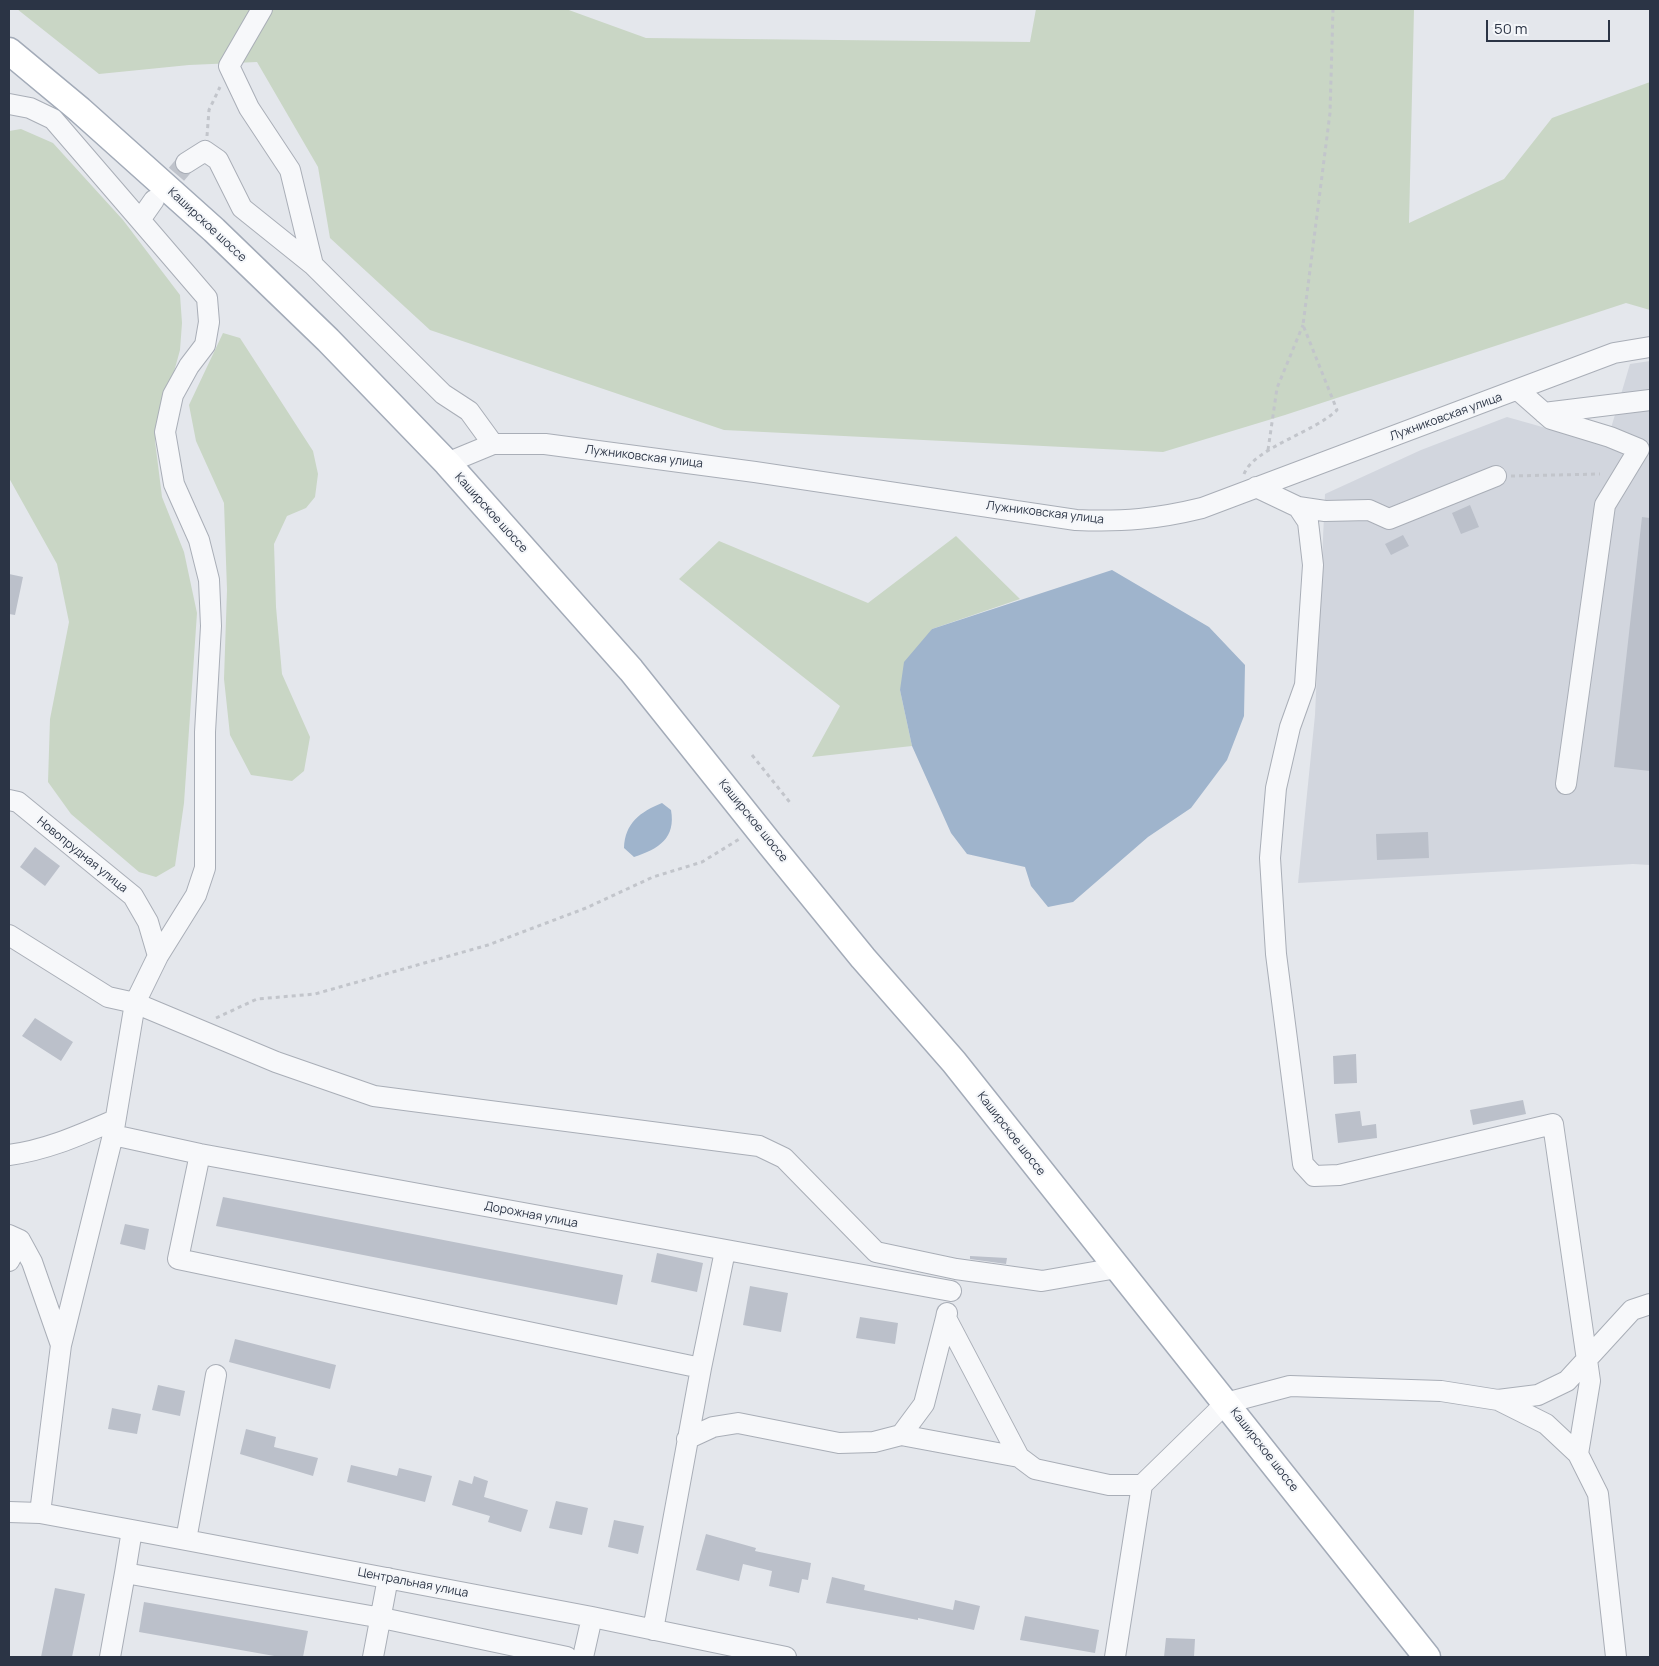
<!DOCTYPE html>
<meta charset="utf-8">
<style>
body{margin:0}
#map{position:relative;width:1659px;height:1666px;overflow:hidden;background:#e4e7ec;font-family:Manrope,sans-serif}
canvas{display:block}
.frame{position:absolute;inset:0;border:10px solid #2b3445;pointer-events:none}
.scale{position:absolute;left:1486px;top:20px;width:124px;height:22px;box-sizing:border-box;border:2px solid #2b3445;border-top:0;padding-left:6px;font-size:15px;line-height:18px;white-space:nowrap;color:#2b3445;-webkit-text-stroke:4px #f4f6f9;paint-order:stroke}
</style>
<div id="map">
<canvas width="1659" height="1666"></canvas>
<div class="frame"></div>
<div class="scale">50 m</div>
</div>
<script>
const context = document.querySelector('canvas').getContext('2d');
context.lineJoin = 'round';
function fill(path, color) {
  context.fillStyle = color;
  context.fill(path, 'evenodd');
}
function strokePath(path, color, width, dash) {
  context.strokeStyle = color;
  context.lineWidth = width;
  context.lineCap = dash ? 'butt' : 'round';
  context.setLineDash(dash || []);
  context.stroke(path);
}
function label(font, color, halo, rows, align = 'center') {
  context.font = font + ' Manrope,sans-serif';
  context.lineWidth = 4;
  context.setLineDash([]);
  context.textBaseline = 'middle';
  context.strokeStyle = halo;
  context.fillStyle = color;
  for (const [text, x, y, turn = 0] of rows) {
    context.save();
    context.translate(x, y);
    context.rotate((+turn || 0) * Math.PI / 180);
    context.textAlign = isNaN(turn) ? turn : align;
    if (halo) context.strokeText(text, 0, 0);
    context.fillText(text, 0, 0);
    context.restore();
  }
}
fill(new Path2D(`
 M1650,361V865L1633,864L1298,883L1315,715L1325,494L1421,450L1507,417L1606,445L1630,364Z`), '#d2d6de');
fill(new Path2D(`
 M17,9H566L646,38L1030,42L1036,9H1414L1409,223L1504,179L1552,118L1650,82V310L1626,303L1285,415L1163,452L724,430L430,330L330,238L318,167L257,62L189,65L99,74Z
 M21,129L53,143L123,220L180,295L182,323L180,350L155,441L162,497L184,552L197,613L184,803L175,866L156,877L139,872L71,814L48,782L50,719L69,622L57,564L9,478V131Z
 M223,333L240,338L313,451L318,474L315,497L306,508L287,516L274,544L276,607L282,674L310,737L304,771L292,781L251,775L230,735L224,679L227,590L224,503L196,441L189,405Z
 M956,536L1020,599L932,629L900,690L912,746L812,757L840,706L679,579L719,541L868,603Z`), '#c9d6c5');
fill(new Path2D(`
 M1112,570L1209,627L1245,665L1244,716L1227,760L1191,808L1148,837L1073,902L1048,907L1031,886L1025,867L967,854L951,833L912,746L900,690L904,662L932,629Z
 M662,803L671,810C676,838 659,849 634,857L624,848C625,823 640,812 662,803Z`), '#9fb4cc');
fill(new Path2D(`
 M1470,505L1479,527L1461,534L1452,513Z
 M1642,517L1650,518V771L1614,767Z
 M1403,535L1409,546L1391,555L1385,544Z
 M9,574L23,577L15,615L9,614Z
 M1428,832L1429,858L1377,860L1376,834Z
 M35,847L60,866L45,886L20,867Z
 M35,1018L73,1042L61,1061L22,1036Z
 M1356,1054L1357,1083L1334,1084L1333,1056Z
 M1523,1100L1526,1114L1473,1125L1470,1110Z
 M1360,1111L1362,1126L1376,1124L1377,1138L1338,1143L1335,1114Z
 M223,1197L623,1275L617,1305L216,1226Z
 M125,1224L149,1229L145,1250L120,1244Z
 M657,1253L703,1263L697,1292L651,1282Z
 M970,1256L1007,1258L1006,1264L970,1259Z
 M750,1286L788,1293L781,1332L743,1325Z
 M860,1317L898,1323L895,1344L856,1338Z
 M235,1339L336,1365L330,1389L229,1362Z
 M158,1385L185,1391L180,1416L152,1410Z
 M112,1408L141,1414L137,1434L108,1429Z
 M246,1429L276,1437L274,1447L318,1458L313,1476L240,1454Z
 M351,1465L397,1476L399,1468L432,1476L425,1502L347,1482Z
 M474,1476L488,1481L484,1497L528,1510L521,1532L488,1522L490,1516L452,1505L459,1480L472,1484Z
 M556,1501L588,1508L582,1535L549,1528Z
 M614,1520L644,1526L638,1554L608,1547Z
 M706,1534L756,1548L755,1551L811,1563L808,1580L802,1579L799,1593L769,1586L772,1571L743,1564L739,1581L696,1570Z
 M832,1577L865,1585L864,1590L953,1610L955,1600L980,1606L974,1630L918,1618V1620L826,1603Z
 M55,1588L85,1594L72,1657H41Z
 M144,1602L308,1631L303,1657H280L139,1632Z
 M1025,1616L1099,1630L1095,1653L1020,1640Z
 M1166,1638L1195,1639L1194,1657H1164Z`), '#bbc0ca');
strokePath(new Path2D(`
 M157,197L186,163`), '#bfc3cb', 20, [20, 10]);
const minor = new Path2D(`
 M262,9L229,66L249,108L290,170L313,265
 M9,104L30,108L53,119L140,220
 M186,163L205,151L218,160L242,208L313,265L443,394L469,411L493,444
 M154,200L140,220L207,298L209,322L205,345L189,366L173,395L165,432L174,484L199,540L209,580L211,626L205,732V868L196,895L158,956
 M1518,390L1551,419L1610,437L1639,449L1605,505L1566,784
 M1544,413L1650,400
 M447,463L493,444H545L755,472L1076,520C1123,522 1157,519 1202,508L1614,353L1650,347
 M1256,487L1298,507L1308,522L1313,565L1305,685L1290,727L1276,788L1270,858L1276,954L1303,1164L1314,1176L1339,1175L1553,1124L1590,1381L1578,1454
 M1298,507L1325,511L1369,510L1389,519L1496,476
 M9,800L18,802L133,896L148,922L158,956L135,1003L113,1135L61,1345L40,1513
 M9,935L108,997L135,1003L276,1062L374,1096L759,1146L784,1158L876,1252L956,1269L1042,1281L1117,1268
 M113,1135L200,1154L951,1291
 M200,1154L178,1259L701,1368
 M9,1155C47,1150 80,1135 115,1120
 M9,1235L20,1240L32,1262L61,1345
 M9,1261L20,1240
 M947,1313L946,1318L1019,1457L1035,1469L1109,1485H1142
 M1498,1400L1538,1395L1567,1381L1632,1310L1650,1304
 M901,1435L1019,1457
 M687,1439L713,1427L738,1423L839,1443L874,1442L901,1435L924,1404L946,1318
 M9,1512L40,1513L186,1540L592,1617L786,1657
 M132,1530L125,1573L382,1618L567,1657
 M186,1540L216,1375
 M653,1630L701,1368L725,1251
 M110,1657L125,1573
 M373,1657L388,1578
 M583,1657L592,1617
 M1115,1657L1142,1485L1226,1403L1290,1386L1441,1391L1498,1400L1546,1424L1578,1454L1598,1494L1616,1657`);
const major = new Path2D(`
 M9,51L80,110L214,230L328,340L447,463L631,670L770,844L863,958L954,1062L1427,1657`);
strokePath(minor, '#a9aeb7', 22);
strokePath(major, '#a3abb8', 29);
strokePath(new Path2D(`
 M207,136L209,110L220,87
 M1268,450L1277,388L1303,325
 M1244,474C1254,448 1315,432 1337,410L1303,325L1330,113L1333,9
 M1511,476L1600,474
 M752,755L792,805
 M216,1018L257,999L315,994L488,945L586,908L653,877L702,862L741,838`), '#c2c5cb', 3, [4, 4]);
strokePath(minor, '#f7f8fa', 20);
strokePath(major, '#fff', 26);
label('12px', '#2b3445', '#f4f6f9', [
 ["Каширское шоссе",207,225,43],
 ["Лужниковская улица",1446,417,-20],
 ["Лужниковская улица",644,457,7],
 ["Каширское шоссе",491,513,48],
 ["Лужниковская улица",1045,513,7],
 ["Каширское шоссе",753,821,51],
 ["Новопрудная улица",82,855,39],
 ["Каширское шоссе",1011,1134,52],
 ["Дорожная улица",531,1215,11],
 ["Каширское шоссе",1264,1450,52],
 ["Центральная улица",413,1583,11]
]);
</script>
